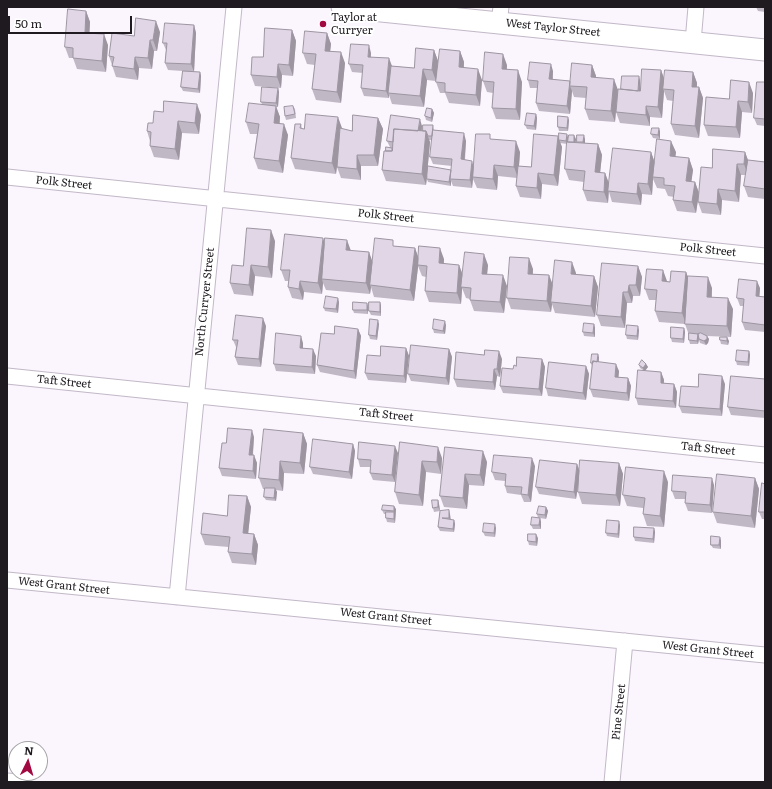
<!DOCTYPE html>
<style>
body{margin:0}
#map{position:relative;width:772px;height:789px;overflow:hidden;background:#fbf5fe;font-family:Literata,serif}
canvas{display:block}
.frame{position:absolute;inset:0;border:8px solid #1e1a1f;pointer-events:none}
.north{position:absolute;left:8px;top:741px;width:40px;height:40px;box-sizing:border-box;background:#fff;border:1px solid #a5a3a5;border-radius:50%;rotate:5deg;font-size:11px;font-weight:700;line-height:16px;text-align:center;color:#1e1a1f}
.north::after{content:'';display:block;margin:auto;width:14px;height:18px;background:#a30941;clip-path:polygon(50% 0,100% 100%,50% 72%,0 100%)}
.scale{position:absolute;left:8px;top:16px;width:124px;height:18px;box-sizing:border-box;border:2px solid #1e1a1f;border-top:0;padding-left:5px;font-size:12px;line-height:14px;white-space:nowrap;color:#1e1a1f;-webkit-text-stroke:3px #fff;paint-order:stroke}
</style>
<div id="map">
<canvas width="772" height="789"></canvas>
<div class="frame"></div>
<div class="north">N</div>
<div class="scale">50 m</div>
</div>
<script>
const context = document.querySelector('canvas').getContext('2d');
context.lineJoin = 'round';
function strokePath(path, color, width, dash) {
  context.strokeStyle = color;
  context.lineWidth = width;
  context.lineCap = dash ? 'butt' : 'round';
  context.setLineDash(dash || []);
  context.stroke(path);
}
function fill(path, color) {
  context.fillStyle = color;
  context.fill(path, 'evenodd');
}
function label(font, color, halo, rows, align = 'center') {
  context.font = font + ' Literata,serif';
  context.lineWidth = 4;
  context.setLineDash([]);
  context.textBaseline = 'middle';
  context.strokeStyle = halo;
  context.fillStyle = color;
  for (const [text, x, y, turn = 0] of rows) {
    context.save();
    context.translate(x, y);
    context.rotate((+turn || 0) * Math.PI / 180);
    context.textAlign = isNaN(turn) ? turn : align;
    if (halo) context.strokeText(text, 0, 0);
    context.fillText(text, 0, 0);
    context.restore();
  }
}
const street = new Path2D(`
 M499,23L501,7
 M693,42L696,7
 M7,177L765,256
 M7,376L765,455
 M7,580L765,655
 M177,597L234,7
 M7,781L20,782
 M612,782L625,641`);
const secondary = new Path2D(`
 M342,7L765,50`);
strokePath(street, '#c2b8c7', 17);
strokePath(secondary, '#c2b8c7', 23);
strokePath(street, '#fff', 15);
strokePath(secondary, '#fff', 21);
fill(new Path2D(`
 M756,7H765V12L758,11Z
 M86,11L90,22L89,33L108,45L106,72L77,69L73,58H69L65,47Z
 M194,25L196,33L194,72H200L201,76L200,93L183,91L181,87L183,71L168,70L165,63L166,50L163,43Z
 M292,30L296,41L293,76L282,75L281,88L255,86L251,75L263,57Z
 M160,32L157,51H154L152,69L139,68L138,80L116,77L109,56L134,36Z
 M327,33L331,44L330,51L345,63L341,103L316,100L312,89L315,65L307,64L303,53Z
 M434,50L438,61L436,81L427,80L424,107L392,104L389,95V98L364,96L361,88L363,73L352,72L349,64L371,53V57L392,66L414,68Z
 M460,51L464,62V67L482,80L480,106L449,103L445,93H440L436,82Z
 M507,65V70L522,82L520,120L496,119L492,108L493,93L487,92L483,81Z
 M592,65L596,76V78L618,90L621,89L640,80V91L661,70L664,79L693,72L697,83V87H699L703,98L699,138L675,135L671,124L673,101L667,100L664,91L662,118L650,117V126L620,123L616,112L617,93L615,122L589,120L585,109L586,98L574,97L572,91L570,114L539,111L536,103L537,88H530L528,80L553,71V79L570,83Z
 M765,82V126L757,125L754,118Z
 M278,88L279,92L278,107H276L280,117V123L288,135L283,173L258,169L254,158L257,134H250L246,122L262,104L261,102Z
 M753,93L752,113L742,112L740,138L708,136L704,125L729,99Z
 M293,106L295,109L296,118L286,120L285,116Z
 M432,109L434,113L432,122L426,120L425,116Z
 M536,114L537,118L536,130L527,129L525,125Z
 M201,115L199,134L182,133L179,160L154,157L150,146V141L147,131L153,123Z
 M378,118L383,129L378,166H361V180L341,178L337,167V164L336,174L295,169L291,158L301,124L302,129H304L342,128V129L352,131Z
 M569,120L568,131H559L558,127Z
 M433,125L434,130L466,141L465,160L474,166L492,139L520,152L519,166L531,167L559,139L567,134L568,138V142L576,139V142L578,143L577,142L585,139V143L598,144L602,155L600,173H605L609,183L651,152L654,161L676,152L675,157L689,158L693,170L691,182H695L699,193L696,213L677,211L673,200L674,197L668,196L665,189L657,188L653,179L652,195L642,194L641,205L612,202L609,192L608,203L587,201L583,190L584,182L569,180L565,169L567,144L560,143L562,147L558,186L542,184L541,199L520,197L516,186L517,178L498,176L497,190L477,188L473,179L472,188L453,186L451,181V186L428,182L427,179L426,185L386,181L382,170L386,151L390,147L387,141L422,126V131H423ZM429,140H432L430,157L433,164L452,166L451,170L427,176L430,142Z
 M660,131V139L653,138L651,134Z
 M745,152L748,160L765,162V199L748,197L744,186L746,175H741L739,202L722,200L721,215L702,213L698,202L712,168Z
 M275,241L272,278L255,276L253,296L234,294L230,283L243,266Z
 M325,243L351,251L369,252L372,263L395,246L415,248L418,258L444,259V264L459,265L463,275L488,265L487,274L507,286L504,313L474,311L470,300V299L466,298L462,288L461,304L429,302L425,291L426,277L422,276L418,266L414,301L374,297L371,287L370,294L326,290L323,283L322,294L304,292L303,300L292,298L288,287L289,281H285L281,270Z
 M638,266L642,277L640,296H633L632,303H627L625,328L601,326L597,315Z
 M533,269V274L549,275L553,285L576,273V274L594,276L598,287L595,317L555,313L552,304L551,312L511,309L507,298Z
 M686,272L688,277L712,288V298L733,309L731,337L707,336L709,339L708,343L706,345L700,343L699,340L698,344H690L689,340V335L685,324L659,322L655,311L656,300H649L645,289L667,281L670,282Z
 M760,288L759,296L765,297V332L745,330L742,322L744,306H740L737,298Z
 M339,302L338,313L325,311L324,308Z
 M380,302L381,306V316L371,315L369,311Z
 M367,303L368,307V314L354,313L353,310Z
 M379,324L377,340L370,339L369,335Z
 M594,324L595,328V337L584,336L583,332Z
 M446,325L445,334L434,333L433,329Z
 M266,326L261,367L238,365L235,357L236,347L233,340Z
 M684,328L685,332L684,343L672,342L671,338Z
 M358,329L361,336L356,379L320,372L317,365L334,334Z
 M639,330L638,340L627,339L626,335Z
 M720,340L729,341L728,345L721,344Z
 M303,343V348L316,356L315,374L276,371L274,364Z
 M406,348L409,356L406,383L368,380L365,373L380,356Z
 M449,349L452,357L449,385L411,381L408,374Z
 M749,351L750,355L749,366L737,365L736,361Z
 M598,354L599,358V362L619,371L618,377L628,378L631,386L629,401L593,397L590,389L592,366L591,363Z
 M502,359L500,377L497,376L495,390L457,387L454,379Z
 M542,359L545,367L542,396L503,393L500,386L516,366Z
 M646,364L648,367L645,371L661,372L664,380V383L674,384L677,392L676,408L638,405L636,398L643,370L640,368L639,365Z
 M586,366L589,374L586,400L548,396L546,388Z
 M765,379V418L731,415L728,407Z
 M725,384L722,416L682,413L679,406L698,387Z
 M303,433L307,444L304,474L284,473L283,491L276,490L277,492L276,501L266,500L264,497L265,489H263L259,478Z
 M254,437L253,455L257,463L256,479L222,476L219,468L226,443Z
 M400,442L442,458L441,474L426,472L423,506L399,504L395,492Z
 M353,444L355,451L352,479L313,474L310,467Z
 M445,447L487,462L484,486L469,485L467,509L444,507L440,496Z
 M398,453L395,482L373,480L370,473V467H360L358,459Z
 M619,463L623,474L620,506L582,504L578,492V486L576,499L539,494L536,487L577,464L579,470Z
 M535,466L531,502H524L521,495L507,493L505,486V481L495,480L492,472Z
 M755,478L759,489L755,528L717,523L713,512Z
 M668,482L664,527L647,526L643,514V508L627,506L623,495Z
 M765,484V519H762L759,512Z
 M714,485L712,513L688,511L685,503V499H675L672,491Z
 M247,496L251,507L248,534H254L258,545L256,565L232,563L228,552L229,547L205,545L201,534L227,516Z
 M438,500L439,504L440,511L450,514V520H454L455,524L454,532L440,531L438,527L440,511L434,512L433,508Z
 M546,507L548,511L546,519L540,518L541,522V529H533L531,525L538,518L537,514Z
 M396,509L395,523L387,522L386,518V514H384L382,510Z
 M620,525L619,538L607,536L606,533Z
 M496,528L495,537L485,536L483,532Z
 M654,528L655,532L654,543L635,541L634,537Z
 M720,537L721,541V549L713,548L711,545Z
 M538,538L537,546L529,545L528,541Z`), '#c1b8c6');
fill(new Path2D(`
 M86,11L90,22L89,44L85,33Z
 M156,21L160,32L157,51L153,40Z
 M194,25L196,33L194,72L191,64Z
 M292,30L296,41L293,76L289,65Z
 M327,33L331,44L329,62L325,51Z
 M104,34L108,45L106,72L102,61Z
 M150,40L154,51L152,69L148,58Z
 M369,45L371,53L370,64L368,57Z
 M434,50L438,61L436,81L432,70Z
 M460,51L464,62L463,78L459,67Z
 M341,52L345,63L341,103L337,92Z
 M503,54L507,65L506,80L502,69Z
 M135,57L139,68L138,80L134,69Z
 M389,58L392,66L389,93H388L389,95V98L386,91Z
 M278,64L282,75L281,88L277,77Z
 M551,64L553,71L552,87L549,79Z
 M592,65L596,76L595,88L591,77Z
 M423,69L427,80L424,107L420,96Z
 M478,69L482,80L480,106L476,95Z
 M518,70L522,82L520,120L516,109Z
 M661,70L665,81L663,89L664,91L662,118L658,107Z
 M200,72L201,76L200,93L198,89Z
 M693,72L697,83L696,98L692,87Z
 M639,76L640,80V97L638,94Z
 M614,79L618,90L615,122L611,111Z
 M570,81L571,86H570L572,91L570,114L567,106Z
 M749,82L753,93L752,113L748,102Z
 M699,87L703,98L699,138L695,126Z
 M278,88L279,92L278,107L276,103Z
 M738,101L742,112L740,138L736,127Z
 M197,104L201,115L199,134L195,123Z
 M276,106L280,117L278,134L274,123Z
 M646,106L650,117V126L646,115Z
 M432,109L434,113L432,122L431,118Z
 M536,114L537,118L536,130L534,126Z
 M338,117L342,128L336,174L332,163Z
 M568,117L569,120L568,131L567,128Z
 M378,118L383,129L378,166L374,155Z
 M420,119L422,126L421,141L418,133Z
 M178,121L182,133L179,160L175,149Z
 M284,124L288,135L283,173L279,161Z
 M659,128L660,131V139L658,135Z
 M426,131L430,142L426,185L422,174Z
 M464,133L466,141L464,167L461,159Z
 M567,134L568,138L567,144L566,141Z
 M574,135L576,139L575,146L574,142Z
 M584,135L585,139V146L583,142Z
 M558,136L562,147L558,186L554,175Z
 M516,141L520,152L518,178L514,167Z
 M671,141L676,152L674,168L670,156Z
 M598,144L602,155L599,183L595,172Z
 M651,152L655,163L653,177V179L652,195L648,184Z
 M745,152L749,163L748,175L744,164Z
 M357,155L361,166V180L357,169Z
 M689,158L693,170L690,192L686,181Z
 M472,161L474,168L473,177V179L472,188L470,180Z
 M737,164L741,175L739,202L735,191Z
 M494,165L498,176L497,190L493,179Z
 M451,170L450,179L451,181V186L449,182Z
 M538,173L542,184L541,199L537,188Z
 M605,173L609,184L608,203L604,192Z
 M695,182L699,193L696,213L692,202Z
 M638,183L642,194L641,205L637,194Z
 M718,189L722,200L721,215L717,204Z
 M271,230L275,241L272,278L268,267Z
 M323,238L327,249L322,279L323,283L322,294L318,283Z
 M347,240L351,251L346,250Z
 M415,248L419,259L414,301L410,290Z
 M440,248L444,259L443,274L439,263Z
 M369,252L373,263L370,285L371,287L370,294L366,283Z
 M484,254L488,265L486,285L482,274Z
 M529,258L533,269L532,285L528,274Z
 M572,262L576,273L575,285L571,274Z
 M251,265L255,276L253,296L249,285Z
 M459,265L463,276L461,304L457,293Z
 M638,266L642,277L640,296L636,285Z
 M663,270L667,281H662Z
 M686,272L690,283L686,324L682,313Z
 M503,275L507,286L504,313L500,302Z
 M549,275L553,286L551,302L552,304L551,312L547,301Z
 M594,276L598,287L595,317L591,306Z
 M708,277L712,288L711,308L707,297Z
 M300,281L304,292L303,300L299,289Z
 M757,281L760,288L759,303L756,296Z
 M629,285L633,296L632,303L628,292Z
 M623,292L627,303L625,328L621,317Z
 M338,298L339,302L338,313L336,309Z
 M728,298L733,309L731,337L727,326Z
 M380,302L381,306V316L380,312Z
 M367,303L368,307V314L367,310Z
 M263,318L266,326L261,367L259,359Z
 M378,320L379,324L377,340L376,336Z
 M445,321L446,325L445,334L443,331Z
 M594,324L595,328V337L593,333Z
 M638,326L639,330L638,340L637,336Z
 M684,328L685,332L684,343L683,339Z
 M358,329L361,336L356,379L354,371Z
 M698,334L699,338L698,344L697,341Z
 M301,336L303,343V355L300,348Z
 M707,336L709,339L708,343L706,345L704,341Z
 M727,337L729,341L728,345L727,341Z
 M406,348L409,356L406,383L404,376Z
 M313,349L316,356L315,374L312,367Z
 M449,349L452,357L449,385L446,378Z
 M499,351L502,359L500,377L497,369Z
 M749,351L750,355L749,366L748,362Z
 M598,354L599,358L598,367L597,363Z
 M542,359L545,367L542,396L539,389Z
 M616,364L619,371L618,384L615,377Z
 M646,364L648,367L644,372L643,368Z
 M586,366L589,374L586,400L583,393Z
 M494,369L497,376L495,390L493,382Z
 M661,372L664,380L663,390L661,383Z
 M722,376L725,384L722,416L720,409Z
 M628,378L631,386L629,401L627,393Z
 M674,384L677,392L676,408L673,401Z
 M252,430L254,437L252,463L249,455Z
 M303,433L307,444L304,474L300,463Z
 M353,444L355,451L352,479L349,472Z
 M395,446L398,453L395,482L392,475Z
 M438,447L442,458L441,474L437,462Z
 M483,451L487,462L484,486L480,475Z
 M254,455L257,463L256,479L253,471Z
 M532,458L535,466L531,502L528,495Z
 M280,461L284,473L283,491L279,480Z
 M422,461L426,472L423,506L419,495Z
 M619,463L623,474L620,506L616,495Z
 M577,464L580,472L576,499L574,492Z
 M664,471L668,482L664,527L660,516Z
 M465,474L469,485L467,509L463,498Z
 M712,478L714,485L712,513L710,505Z
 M755,478L759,489L755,528L751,516Z
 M275,488L277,492L276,501L274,498Z
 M247,496L251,507L247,544L243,533Z
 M438,500L439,504L440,511L438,507Z
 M394,506L396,509L395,523L394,519Z
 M546,507L548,511L546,519L545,515Z
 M449,510L450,514L451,521L449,518Z
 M540,518L541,522V529L539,525Z
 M454,520L455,524L454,532L453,529Z
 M619,521L620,525L619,538L618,534Z
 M495,524L496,528L495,537L494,533Z
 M654,528L655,532L654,543L653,539Z
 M254,534L258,545L256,565L252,554Z
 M536,534L538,538L537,546L536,542Z
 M720,537L721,541V549L719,545Z`), '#9d96a1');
const building = new Path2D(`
 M68,9L86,11L85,33L104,34L102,61L73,58V48L65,47Z
 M136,18L156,21L153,40H150L148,58L135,57L134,69L112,66L114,57L109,56L112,33L134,36Z
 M165,23L194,25L191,64L165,63L167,43H163Z
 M265,28L292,30L289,65L278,64L277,77L251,75L252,57H263Z
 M305,31L327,33L325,51L341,52L337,92L312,89L316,54L303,53Z
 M351,44L369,45L368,57L389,58L386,91L361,88L363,65L349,64Z
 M416,48L434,50L432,70L423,69L420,96L388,93L391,66L414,68Z
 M440,49L460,51L459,67L478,69L476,95L445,92V83L436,82Z
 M485,52L503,54L502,69L518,70L516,109L492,108L494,82L483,81Z
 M530,62L551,64L549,79L570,81L567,106L536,103L538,81L528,80Z
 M572,63L592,65L591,77L614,79L611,111L585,109L587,87L570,86Z
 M642,69L661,70L658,107L646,106V115L616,112L618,89L640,91Z
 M665,70L693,72L692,87H699L695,126L671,124L674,90L663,89Z
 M183,71L200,72L198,89L181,87Z
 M622,76H639L638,91L621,89Z
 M731,80L749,82L748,102L738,101L736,127L704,125L706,97L729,99Z
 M757,82H765V119L754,118Z
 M262,87L278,88L276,103L261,102Z
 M164,101L197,104L195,123L178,121L175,149L150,146L151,132L147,131L148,123H153L154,111L163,112Z
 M249,103L276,106L274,123L284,124L279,161L254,158L259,124L246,122Z
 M293,106L295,114L285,116L284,107Z
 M427,108L432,109L431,118L425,116Z
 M527,113L536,114L534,126L525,125Z
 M306,114L338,117L332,163L291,158L295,124H301L300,128L304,129Z
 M353,115L378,118L374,155H357V169L337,167L340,128L352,131Z
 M391,115L420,119L418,131L394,129L393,142L387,141Z
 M558,116L568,117L567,128L558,127Z
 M423,125H433L432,136H428L426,131H423Z
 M652,128H659L658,135L651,134Z
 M394,129L426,131L422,174L382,170L384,151H392Z
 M433,130L464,133L461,159L472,161L470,180L450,179L452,159L430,157Z
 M559,133L567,134L566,141L559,140Z
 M476,134H490V139L516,141L514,167L494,165L493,179L473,177Z
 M534,134L558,136L554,175L538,173L537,188L516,186L518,166L531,167Z
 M569,135H574V142H568Z
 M577,135H584L583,142H577Z
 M657,139L671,141L670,156L689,158L686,181L695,182L692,202L673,200L675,186L664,185V178L653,177Z
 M567,142L598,144L595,172L605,173L604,192L583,190L585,171L565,169Z
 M386,147L392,148V151H386Z
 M613,148L651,152L648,184L638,183L637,194L608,191Z
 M713,149L745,152L744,164H737L735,191L718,189L717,204L698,202L701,167L712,168Z
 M748,160L765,162V189L744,186Z
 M428,166L451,170L449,182L427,179Z
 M247,228L271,230L268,267L251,265L249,285L230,283L232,265L243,266Z
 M285,234L323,238L318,283L300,281L299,289L288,287L290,270H281Z
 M325,238L347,240L346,250L369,252L366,283L322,279Z
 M375,238L393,240V246L415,248L410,290L370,285Z
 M419,246L440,248L439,263L459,265L457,293L425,291L427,266L418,265Z
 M465,252L484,254L482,274L503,275L500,302L470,300L471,288L461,287Z
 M510,257L529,258L528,274L549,275L547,301L507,298Z
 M555,260L572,262L571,274L594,276L591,306L551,302Z
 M602,263L638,266L636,285H629L628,292H623L621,317L597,315Z
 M647,269L663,270L662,281L670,282L671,271L686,272L682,313L655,311L657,290L645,289Z
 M688,276L708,277L707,297L728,298L727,326L685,324Z
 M739,279L757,281L756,296L765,297V325L742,322L744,299L737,298Z
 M326,296L338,298L336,309L324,308Z
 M353,302L367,303V310H353Z
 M369,302H380V312L369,311Z
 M236,315L263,318L259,359L235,357L238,340H233Z
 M370,319L378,320L376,336L369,335Z
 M434,319L445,321L443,331L433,329Z
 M584,323L594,324L593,333L583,332Z
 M627,325L638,326L637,336L626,335Z
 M335,326L358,329L354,371L317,365L321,333L334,334Z
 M671,327L684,328L683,339L671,338Z
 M276,333L301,336L300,348L313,349L312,367L274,364Z
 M689,333L698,334L697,341L689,340Z
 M701,333L707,336V339L704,341L699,339L698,334Z
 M720,337H727V341L720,340Z
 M411,345L449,349L446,378L408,374Z
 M381,346L406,348L404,376L365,373L367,355L380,356Z
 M485,350L499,351L497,369H494L493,382L454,379L456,352L484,355Z
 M737,350L749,351L748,362L736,361Z
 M592,354H598L597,362L593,361V363H591Z
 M517,357L542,359L539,389L500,386L502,368L513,369L514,365L516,366Z
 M642,360L646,364L643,368L639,365Z
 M593,361L616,364L615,377L628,378L627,393L590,389Z
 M549,362L586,366L583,393L546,388Z
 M638,370L661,372V383L674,384L673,401L636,398Z
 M699,374L722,376L720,409L679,406L681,386L698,387Z
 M731,376L765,379V411L728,407Z
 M228,428L252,430L249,455H254L253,471L219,468L222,443H226Z
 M264,429L303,433L300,463L280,461L279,480L259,478Z
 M313,439L353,444L349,472L310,467Z
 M359,442L395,446L392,475L370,473L371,460L358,459Z
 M400,442L438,447L437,462L422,461L419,495L395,492Z
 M445,447L483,451L480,475L465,474L463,498L440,496Z
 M494,455L532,458L528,495L521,494L522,487L505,486L506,474L492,472Z
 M540,460L577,464L574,492L536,487Z
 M580,460L619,463L616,495L578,492Z
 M626,467L664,471L660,516L643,514L645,498L623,495Z
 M717,474L755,478L751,516L713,512Z
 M673,475L712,478L710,505L685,503L686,492L672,491Z
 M762,483L765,484V512H759Z
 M265,488H275L274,498L264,497Z
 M229,495L247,496L243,533L254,534L252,554L228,552L230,537L201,534L203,513L227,516Z
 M432,500H438V507L433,508Z
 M383,505L394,506V511L382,510Z
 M539,506L546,507L545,515L537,514Z
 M449,510V518H442L454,520L453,529L438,527L440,511Z
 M386,512H394V519L386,518Z
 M532,517L540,518L539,525H531Z
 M607,520L619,521L618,534L606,533Z
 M484,523L495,524L494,533L483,532Z
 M634,527L654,528L653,539L634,537Z
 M528,534H536V542L528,541Z
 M711,536L720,537L719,545H711Z`);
fill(building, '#e0d6e6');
strokePath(building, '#9d96a1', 1);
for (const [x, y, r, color] of [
 [323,24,4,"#a30941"]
]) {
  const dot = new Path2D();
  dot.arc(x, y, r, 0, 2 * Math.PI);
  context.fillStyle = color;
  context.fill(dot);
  strokePath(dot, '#fff', 1.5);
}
label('11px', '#1e1a1f', '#fff', [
 ["Taylor at",331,18],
 ["Curryer",331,31]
], 'left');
label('11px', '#1e1a1f', '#fff', [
 ["West Taylor Street",553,28,6],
 ["Polk Street",64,183,6],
 ["Polk Street",386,216,6],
 ["Polk Street",708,250,6],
 ["North Curryer Street",205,302,-84],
 ["Taft Street",64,382,6],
 ["Taft Street",386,415,6],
 ["Taft Street",708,449,6],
 ["West Grant Street",64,586,6],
 ["West Grant Street",386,617,6],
 ["West Grant Street",708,650,6],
 ["Pine Street",619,712,-84]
]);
</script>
